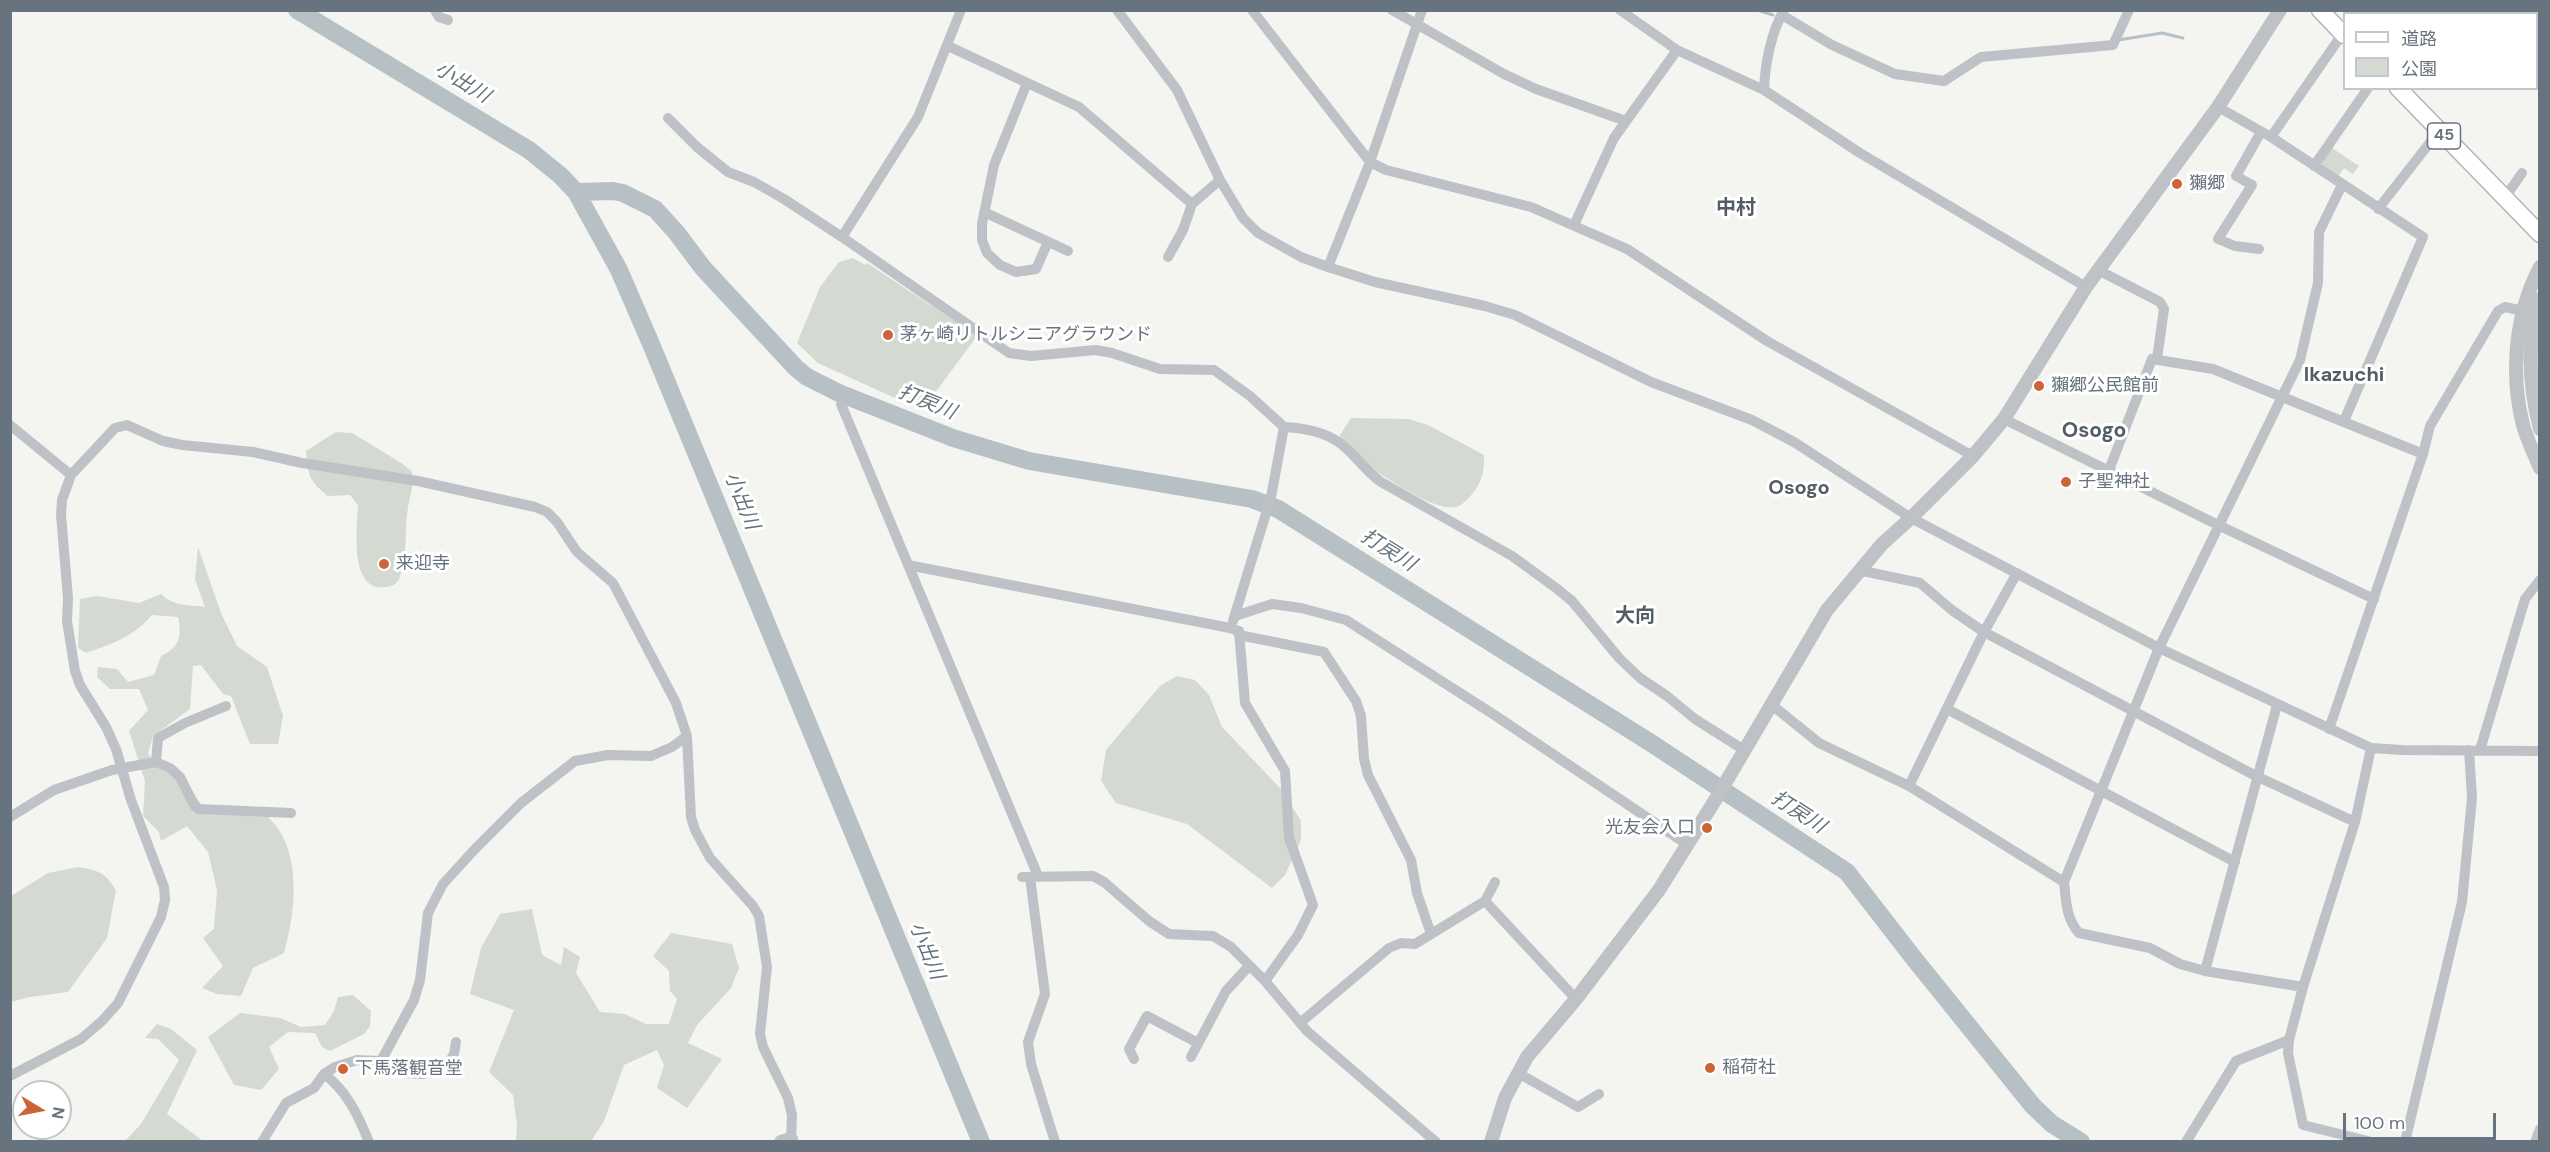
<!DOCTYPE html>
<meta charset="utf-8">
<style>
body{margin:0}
#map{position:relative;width:2550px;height:1152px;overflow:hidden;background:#f4f5f1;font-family:"DM Sans","Noto Sans JP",sans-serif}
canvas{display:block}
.frame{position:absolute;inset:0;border:12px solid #67737f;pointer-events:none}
.legend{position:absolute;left:2343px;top:12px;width:195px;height:78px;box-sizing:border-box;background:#fff;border:2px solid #c2c7cc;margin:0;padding:8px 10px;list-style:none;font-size:18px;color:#67737f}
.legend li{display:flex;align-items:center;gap:12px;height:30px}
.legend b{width:30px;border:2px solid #c2c7cc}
.north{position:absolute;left:12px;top:1080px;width:60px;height:60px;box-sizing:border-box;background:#fff;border:2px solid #c2c7cc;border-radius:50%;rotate:100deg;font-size:16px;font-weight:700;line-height:24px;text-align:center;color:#67737f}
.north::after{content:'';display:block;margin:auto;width:21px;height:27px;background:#ce6338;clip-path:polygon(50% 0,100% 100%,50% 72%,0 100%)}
.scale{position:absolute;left:2343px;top:1113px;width:153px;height:27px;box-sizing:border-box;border:3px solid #67737f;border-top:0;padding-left:8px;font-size:18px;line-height:21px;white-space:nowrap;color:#67737f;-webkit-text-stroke:4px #fff;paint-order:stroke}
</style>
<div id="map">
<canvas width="2550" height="1152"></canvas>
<div class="frame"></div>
<ul class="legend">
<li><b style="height:8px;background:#fff"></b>道路</li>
<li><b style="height:16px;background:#d4d9d1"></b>公園</li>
</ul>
<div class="north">N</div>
<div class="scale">100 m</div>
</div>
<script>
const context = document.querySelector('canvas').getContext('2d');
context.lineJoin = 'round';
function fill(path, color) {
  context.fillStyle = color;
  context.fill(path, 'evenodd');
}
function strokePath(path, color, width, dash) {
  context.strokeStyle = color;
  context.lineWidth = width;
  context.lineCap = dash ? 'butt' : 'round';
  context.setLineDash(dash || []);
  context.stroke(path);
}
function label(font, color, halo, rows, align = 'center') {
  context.font = font + ' "DM Sans","Noto Sans JP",sans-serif';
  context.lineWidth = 6;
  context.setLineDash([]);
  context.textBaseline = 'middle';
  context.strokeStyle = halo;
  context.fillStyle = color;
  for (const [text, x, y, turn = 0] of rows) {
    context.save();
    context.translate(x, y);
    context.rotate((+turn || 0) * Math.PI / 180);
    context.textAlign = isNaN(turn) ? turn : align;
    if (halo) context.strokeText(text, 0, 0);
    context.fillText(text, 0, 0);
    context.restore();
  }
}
fill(new Path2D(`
 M2332,148L2359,166L2353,174L2344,168L2337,178L2323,168L2322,162Z
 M853,258L865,265L867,263L977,336L929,401L919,409L818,363L797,343L820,287L839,262Z
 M1351,418L1408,419L1428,425L1484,455C1485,469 1482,482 1473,493C1470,497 1463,504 1459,506C1435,517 1362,461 1342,446L1340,435Z
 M336,432L352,433L403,464L412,472L413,483C411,493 408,504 407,515C405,534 407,560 399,579C396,585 390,587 384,587C349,591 357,526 358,505L350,495L328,496C309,481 308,475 306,451Z
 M198,547L221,613L237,646L267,667L283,716L278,744H250L231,696L223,694L201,665L193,666L190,709L153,736L148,753L157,767L184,778L207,814L268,817C303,850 296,911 284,953L253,968L241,996L217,994L202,988L223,966L203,938L214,929L217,891L214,877L208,852L187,826L161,841L159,832L143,816L145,781L129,731L148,710L139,689H110L97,677L98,667L117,669L128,682L154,675L161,656C180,647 182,636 178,617L152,615C133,637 112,644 86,653L78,648L80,599L97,596L139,603L161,594C172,606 189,605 205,607L195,579Z
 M1177,676L1195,680L1209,695L1222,727L1281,789L1301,821V840L1285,875L1272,888L1187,824L1116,803L1101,781L1106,750L1160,686Z
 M78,867C99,871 104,871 116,890L107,938L68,992L30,997L11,1002V896L48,873Z
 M532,909L542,955L561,965L564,947L580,957L576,973L600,1012L625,1014L646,1024H669L677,999L670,991L669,971L653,956L671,933L732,944L739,968L731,988L697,1025L688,1043L722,1059L687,1108L657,1088L664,1065L657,1050L624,1065L604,1121L591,1141H516L517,1125L513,1095L489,1072L514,1010L470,994L481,948L500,914Z
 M353,995L371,1011L370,1026L364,1034L330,1051L322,1047L315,1033L288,1032L269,1047L279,1069L261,1090L234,1085L208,1037L240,1013L280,1018L301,1027L325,1025L334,1011L338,997Z
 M157,1024L171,1029L197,1050L167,1114L203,1141H125L141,1124L179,1060L158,1039L145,1038Z`), '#d4d9d1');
strokePath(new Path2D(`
 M1757,10L1773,15
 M2118,40L2162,33L2183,38`), '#b7c0c5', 3);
strokePath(new Path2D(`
 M297,10L529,150L561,176L576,192L619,270L651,344L981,1142
 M576,192L613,191L623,193L655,209L676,232L703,268L796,368L807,377L839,393L953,438L1029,461L1252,499L1278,509L1648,741L1847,872L1912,956L2033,1106L2052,1124L2081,1142`), '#b7c0c5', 18);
const primary = new Path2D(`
 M2320,10L2344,35
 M2398,88L2540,234`);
strokePath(primary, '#b2b5b9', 19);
strokePath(new Path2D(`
 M435,10L439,17L448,20
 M1117,10L1177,90L1220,180L1243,218L1258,233L1301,257L1328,267L1375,282L1485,306L1515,315L1651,382L1752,420L1794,442L1911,518L2159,648L2371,748L2402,750L2540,751
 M1252,10L1370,162L1386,170L1531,207L1627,249L1767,341L1973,456
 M1392,10L1504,74L1536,89L1626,121
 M1620,10L1677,50L1764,90L1860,153L2086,287
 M2430,14L2432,10
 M1782,15L1832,45L1895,74L1944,81L1981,57L2113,45L2129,10
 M948,46L1079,107L1192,204
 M1027,83L994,165L982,224V240L987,253L1000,265L1016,272L1036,269L1048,242
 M1764,90C1765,64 1771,33 1784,10
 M2218,107L2271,137L2423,237L2344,421
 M668,118L697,147L728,172L754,182L784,199L842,237L1009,353L1031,356L1096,350L1112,353L1160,369L1214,370L1250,396L1284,427C1305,428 1331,433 1347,449C1359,460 1367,472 1381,482L1512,556L1556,588L1572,601L1619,658L1640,678L1667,696L1695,719L1744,750
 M2271,137L2343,33
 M2314,166L2368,88
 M2504,199L2522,173
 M2378,209L2439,131
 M984,212L1068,251
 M1574,225L1614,138L1677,50
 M842,237L918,117L961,10
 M2259,249L2235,246L2218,239L2252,185L2236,176L2261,132
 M1168,257L1183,230L1192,204L1220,180
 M1328,267L1370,162L1422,10
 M2098,270L2160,302L2164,309L2157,359
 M841,404L1038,876
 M2004,419L2218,525L2374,599
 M10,425L71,475
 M2109,470L2152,359L2213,369L2423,454
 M908,565L1230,628L1239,631L1245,703L1285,771L1289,838L1313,905L1298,935L1265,981
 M1858,570L1920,583L1953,611L1984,632L2256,776L2355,822
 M1235,616L1272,604L1301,608L1346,620L1496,716L1688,845
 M1233,621L1271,497L1284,427
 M1239,635L1324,652L1356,701L1361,716L1364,759L1368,775L1411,860L1417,893L1431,934
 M1772,705L1819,743L1909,786L2064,882
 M1947,709L2235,862
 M2329,729L2423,454L2430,426L2498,311L2505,307L2523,311
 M2371,748L2355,822L2303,987L2289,1040L2288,1053L2303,1125L2372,1142
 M2480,750L2525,599L2540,580
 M156,762L158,738L185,723L226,706
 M1909,786L1984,632L2017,573
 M10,817L54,790L112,770L156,762L170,768L180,777L194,805L199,809L291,813
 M1022,877L1093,876L1104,882L1149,921L1169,934L1213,936L1231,947L1265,981L1307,1031L1436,1142
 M1030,877L1045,994L1028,1042L1031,1064L1055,1142
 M1485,901L1576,999
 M2205,971L2277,705
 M2303,987L2205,971L2180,964L2150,948L2079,933C2066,919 2066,900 2064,882L2159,648L2300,360L2318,283L2319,232L2342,185
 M1300,1023L1389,948L1401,943L1415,944L1485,901L1495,882
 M1191,1057L1226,991L1249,966
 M1134,1059L1129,1049L1147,1016L1198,1043
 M381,1061L414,1000L420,980L428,913L443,884L475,849L521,803L575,761L608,755L651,756L672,747L687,736
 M1518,1073L1578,1107L1599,1094
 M324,1074C347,1091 358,1115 369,1142
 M10,1076L81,1039L102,1021L118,1003L161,917L165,900L164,887L131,800L116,749L106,727L80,685L75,671L67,621L68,598L61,515L62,500L71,475L115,428L127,425L163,441L182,445L253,452L302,463L418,481L535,507L547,512L557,522L577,552L613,583L676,703L687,736L691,817L695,830L710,858L753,906L759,916L767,967L760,1034L763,1047L788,1098L792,1115L791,1142
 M262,1142L286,1103L314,1088L324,1074L335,1067L357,1060L381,1061L404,1073L423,1074L448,1064L454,1054L456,1042
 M2186,1142L2236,1061L2289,1040
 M2405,1142L2462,902L2472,798L2469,750
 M2535,1142L2540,1129`), '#bec1c5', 10);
strokePath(new Path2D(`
 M2540,267C2515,314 2510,374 2523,425C2527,439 2534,454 2540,468
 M2540,299C2526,342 2529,386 2540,429
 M781,1142L791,1139
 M1491,1142L1505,1098L1527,1057L1576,999L1659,890L1717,797L1827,610L1882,544L1911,518L1973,456L2004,419L2086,287L2218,107L2280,10`), '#bec1c5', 14);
strokePath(primary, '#fff', 16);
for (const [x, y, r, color] of [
 [2177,184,6,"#ce6338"],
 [888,335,6,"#ce6338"],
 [2039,386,6,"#ce6338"],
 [2066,482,6,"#ce6338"],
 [384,564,6,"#ce6338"],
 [1707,828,6,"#ce6338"],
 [1710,1068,6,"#ce6338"],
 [343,1069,6,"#ce6338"]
]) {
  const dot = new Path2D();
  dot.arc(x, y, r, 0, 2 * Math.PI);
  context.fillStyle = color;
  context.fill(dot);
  strokePath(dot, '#fff', 2);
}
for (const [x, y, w] of [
 [2444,136,33]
]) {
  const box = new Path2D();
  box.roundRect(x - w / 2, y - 13, w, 26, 4.5);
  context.fillStyle = '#fff';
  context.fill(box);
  strokePath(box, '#67737f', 1.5);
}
label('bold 16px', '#67737f', null, [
 ["45",2444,136]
]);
label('18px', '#67737f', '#fff', [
 ["獺郷",2189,184],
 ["茅ヶ崎リトルシニアグラウンド",900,335],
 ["獺郷公民館前",2051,386],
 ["子聖神社",2078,482],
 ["来迎寺",396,564],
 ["光友会入口",1695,828,"right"],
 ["稲荷社",1722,1068],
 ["下馬落観音堂",355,1069]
], 'left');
label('italic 20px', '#63737c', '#fff', [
 ["小出川",462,83,31],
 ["打戻川",927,403,22],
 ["小出川",741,501,68],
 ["打戻川",1388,551,32],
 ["打戻川",1798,813,33],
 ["小出川",926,951,68]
]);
label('bold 20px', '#545d65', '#fff', [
 ["中村",1736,209],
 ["Ikazuchi",2344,376],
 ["Osogo",1799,489],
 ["大向",1635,617]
]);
label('bold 21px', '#545d65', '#fff', [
 ["Osogo",2094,431]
]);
</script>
